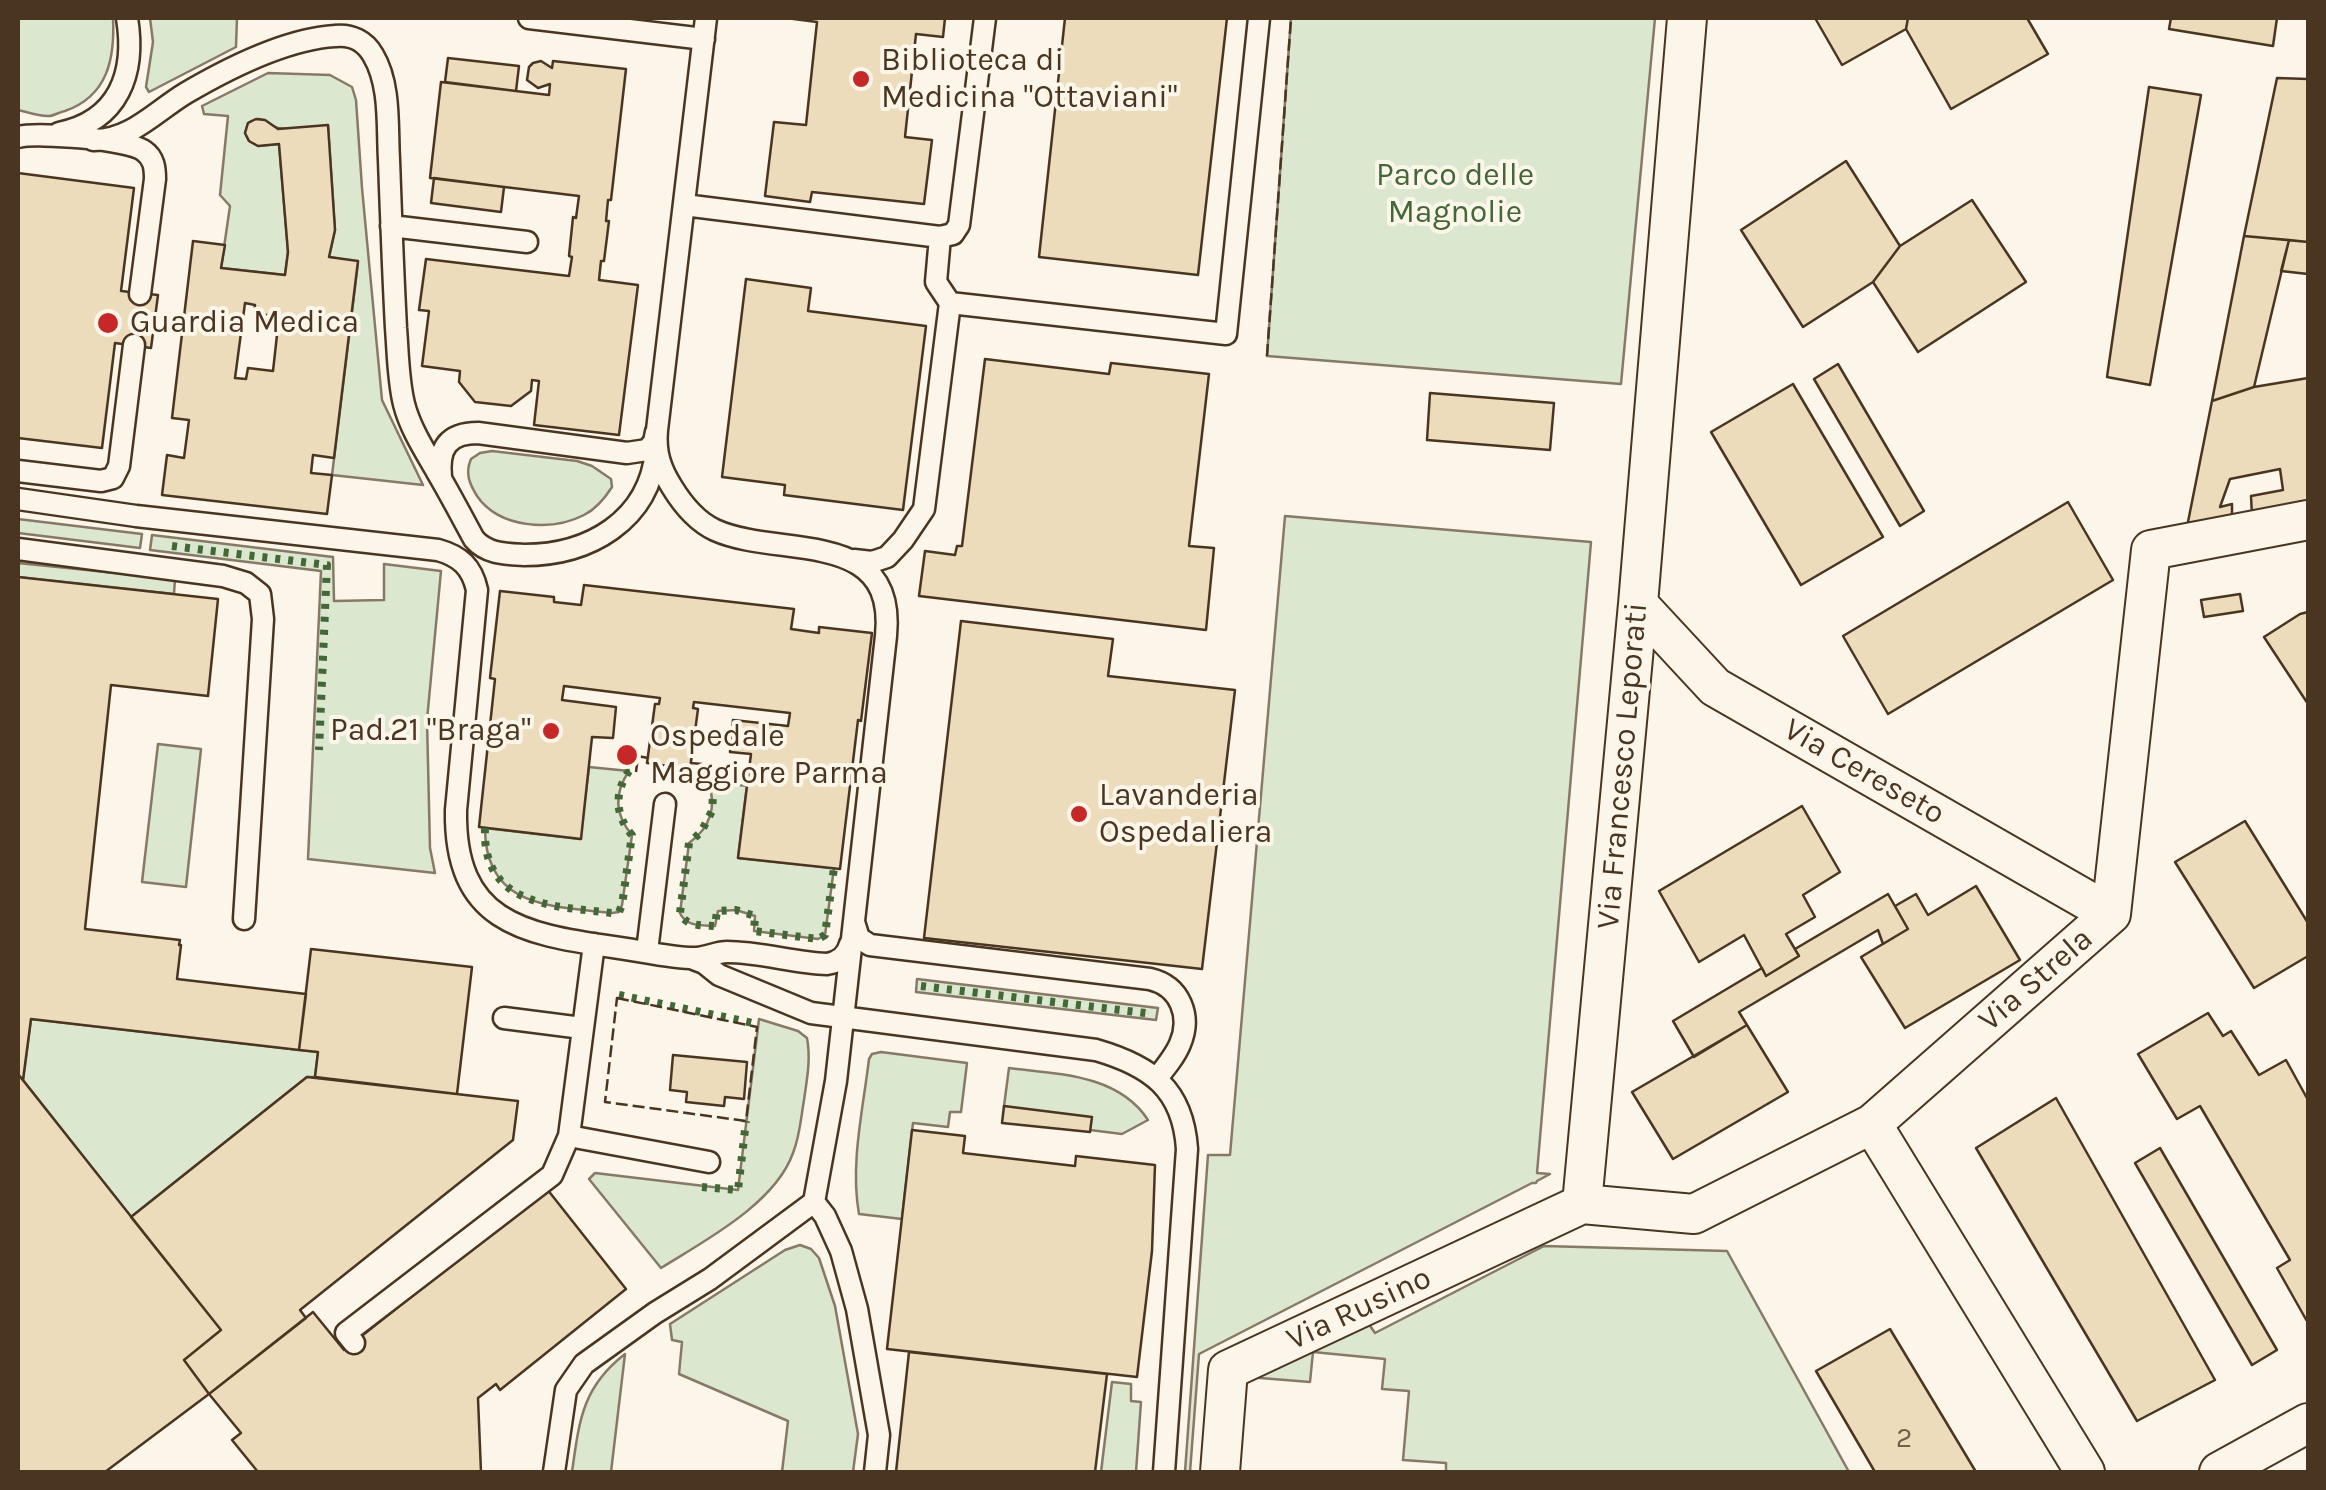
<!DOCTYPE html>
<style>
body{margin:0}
#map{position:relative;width:2326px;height:1490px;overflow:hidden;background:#fbf6e9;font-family:Karla,sans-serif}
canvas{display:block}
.frame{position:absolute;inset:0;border:20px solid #4a3520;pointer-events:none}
</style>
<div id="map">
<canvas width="2326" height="1490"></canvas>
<div class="frame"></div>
</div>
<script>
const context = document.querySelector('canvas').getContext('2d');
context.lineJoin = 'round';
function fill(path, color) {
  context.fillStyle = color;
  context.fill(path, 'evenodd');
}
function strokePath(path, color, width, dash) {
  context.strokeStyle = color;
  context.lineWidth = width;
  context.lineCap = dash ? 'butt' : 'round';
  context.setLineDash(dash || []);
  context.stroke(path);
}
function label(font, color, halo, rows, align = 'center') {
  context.font = font + ' Karla,sans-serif';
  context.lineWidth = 8;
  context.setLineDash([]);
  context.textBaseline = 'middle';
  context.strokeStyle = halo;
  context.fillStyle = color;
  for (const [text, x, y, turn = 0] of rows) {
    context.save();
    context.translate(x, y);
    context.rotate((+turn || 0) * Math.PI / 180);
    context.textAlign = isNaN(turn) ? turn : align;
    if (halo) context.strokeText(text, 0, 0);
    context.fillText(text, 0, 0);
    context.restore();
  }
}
const green = new Path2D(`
 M18,18H113C115,58 108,96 65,111C60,112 55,115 50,116C40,117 27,112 18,110Z
 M150,18H237L236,47L149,92L146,87L153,42Z
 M1291,18H1655L1621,384L1267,356Z
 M268,73L330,75L352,87L356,100L362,188L382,400L423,485L332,475L358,262L329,257L335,230L328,126C315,126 289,131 278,128C263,125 266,113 248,123L245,133L249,141L258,146L279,144L288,252L285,275L221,268L230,206L220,195L228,116L204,114L202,106Z
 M492,451L577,461L592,466L611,479L612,487C605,498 596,509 584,515C551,532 499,528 477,496C469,483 465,473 471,459L480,453Z
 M1285,516L1591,542L1537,1173L1550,1174L1537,1181L1536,1183H1532L1199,1354L1190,1472H1185L1208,1155H1230Z
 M18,519L142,534L140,548L18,533Z
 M152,535L333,557L334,601L384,600V564L441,571L427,720L430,848L435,873L308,859L321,571L150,550Z
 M18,563L175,579L174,594L18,577Z
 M158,744L201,749L186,887L142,882Z
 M589,767L629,771C614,793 615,815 632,835L622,905L619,912L612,913C551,906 485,908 485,828L580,839Z
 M708,781L747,786L738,858L834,868L825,935L818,939L754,931L755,916L736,910L718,911L715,926C702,925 686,927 680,913L689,843C711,827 717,806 708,781Z
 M917,979L1158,1008L1156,1020L916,992Z
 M31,1019L318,1052L315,1077H307L131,1217L23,1080Z
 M759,1019L798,1031L807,1038C811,1059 807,1079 804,1100C801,1117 800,1136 793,1153C775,1204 704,1241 661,1268L589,1179L595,1173L738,1190Z
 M881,1052L967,1063L961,1112H950L948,1127L913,1123L902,1219L859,1214C850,1164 863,1110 869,1059L872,1054Z
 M1009,1068C1057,1074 1118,1074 1148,1120L1122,1134L1090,1130L1004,1106Z
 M800,1245L811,1249L819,1258L835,1306L858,1434L853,1472H782L788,1421L679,1374L682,1342L672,1340L670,1324L785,1250Z
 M1544,1246L1727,1251L1849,1472H1446V1463L1403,1460L1409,1391L1382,1389L1385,1359L1313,1352L1310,1382L1248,1377L1366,1320L1375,1333Z
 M625,1354L611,1472H572C579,1422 582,1387 625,1354Z
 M1112,1382L1131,1384V1401L1141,1402L1136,1472H1101Z`);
fill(green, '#dce7d0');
strokePath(green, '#887966', 2.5);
const building = new Path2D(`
 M786,18H945L943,37L916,34L905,137L932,140L924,204L812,192L810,202L765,196L774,122L806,125L817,22Z
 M1065,18H1227L1198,275L1039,257Z
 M1815,18H1908L1906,29L1842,65Z
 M1908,18H2027L2048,54L1951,109L1906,29Z
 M2171,18H2277L2273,46L2169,29Z
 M448,58L519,66L516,91L445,82Z
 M541,61L552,68L553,61L626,69L611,200H608L606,221H609L604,261H601L599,280L638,285L619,435L534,425L539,381L532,380L531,391L511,406L475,402L459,382L460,371L422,366L429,311L419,310L426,259L569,276L572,257L569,256L573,217L576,218L579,196L430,178L441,82L549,95L550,84L538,88L527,80L529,67L533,63Z
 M2277,78L2308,79V242L2244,236Z
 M2149,87L2201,95L2150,385L2107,377Z
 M256,119L265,120L278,129L328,125L335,230L329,257L358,261L334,458L313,455L311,473L332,475L327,514L162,495L167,455L184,458L189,420L172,418L193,241L225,245L221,268L285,275L288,252L279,144L258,146L249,141L245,133L248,123ZM245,303L255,305L254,313L279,317L273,371L248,368L246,379L235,378Z
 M1846,161L1900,246L1873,282L1803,327L1741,230Z
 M18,173L134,188L121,291L158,295L151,348L115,343L102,448L18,438Z
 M434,178L504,187L501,212L431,203Z
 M1972,200L2026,282L1918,352L1873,282L1900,246Z
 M2244,236L2289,240L2254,387L2212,401Z
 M2289,240L2308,242V274L2281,271Z
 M746,279L811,288L808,311L926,326L903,510L784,495L785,485L722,477Z
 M985,359L1109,374L1111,363L1209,374L1189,546L1214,548L1206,630L919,596L925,551L955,555L957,546H962Z
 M1838,364L1924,511L1900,526L1814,379Z
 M2308,378V505L2252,516L2251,496L2283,490L2280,469L2230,479L2220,507L2232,504V519L2187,527L2212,401L2254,387Z
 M1793,384L1883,537L1801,585L1711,432Z
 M1430,393L1554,403L1550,450L1427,440Z
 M2068,502L2113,580L1888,714L1843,636Z
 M18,577L218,599L208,696L111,685L85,929L180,940L179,945H181L177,979L306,994L299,1050L31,1019L23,1080L18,1074Z
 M584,585L794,609L791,629L819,633V627L872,633L861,721L858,720L840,869L738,858L751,754L730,752L733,720L788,726L790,713L694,702L693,708L698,709L690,769L647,763L655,704H659L660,698L564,686L562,700L616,707L613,738L592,737L581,839L479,827L495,679L490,678L500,591L554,597V602L581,605Z
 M2240,594L2243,611L2204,617L2201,600Z
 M2308,612V704L2264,637L2300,614Z
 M961,621L1113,639L1108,676L1235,690L1202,969L924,938Z
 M1802,806L1840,872L1803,895L1815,917L1786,934L1799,956L1766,976L1744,935L1699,962L1659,891Z
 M2245,821L2308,923V956L2254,988L2175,862Z
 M1976,886L2020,960L1905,1028L1861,957L1908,929L1895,906L1916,894L1928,915Z
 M1888,894L1908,929L1883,944L1878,930L1739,1012L1747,1025L1694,1057L1673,1021L1762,968L1766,976L1799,956L1795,949Z
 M311,949L472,967L457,1094L315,1077L318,1052L299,1050Z
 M2208,1013L2223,1036L2231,1031L2259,1075L2286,1060L2308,1100V1323L2277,1268L2290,1260L2200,1106L2177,1119L2138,1054Z
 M1747,1025L1788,1092L1673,1159L1632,1092Z
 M673,1055L747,1062L744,1099L725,1097L724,1106L686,1102L687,1092L670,1090Z
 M18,1074L221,1330L184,1360L209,1394L105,1472H18Z
 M307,1077L518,1101L513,1140L300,1310L306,1318L209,1394L184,1360L221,1330L131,1217Z
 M2056,1098L2215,1380L2137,1421L1976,1148Z
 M1004,1106L1092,1117L1090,1132L1002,1123Z
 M912,1130L965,1136L963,1153L1075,1166L1076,1156L1155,1165L1152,1251L1137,1377L887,1349Z
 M2160,1148L2277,1350L2252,1365L2135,1163Z
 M547,1189L626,1289L500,1390L496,1384L478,1398L481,1472H258L232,1440L241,1433L209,1394L313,1312L344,1350Z
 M1890,1329L1976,1472H1875L1816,1371Z
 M909,1352L1107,1374L1095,1472H896Z`);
fill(building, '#ecdcbc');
strokePath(building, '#4a3520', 2.5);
const service = new Path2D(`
 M529,18L704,39
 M59,133C119,121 136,73 127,18
 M18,137C37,132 129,139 144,151C154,158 155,168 155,179L140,294
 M93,140C130,141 156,111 186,93C227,69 286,39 335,36C351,34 365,41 373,55C391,85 387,127 389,160C391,216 393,272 396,328C398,353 398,380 404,404C410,428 425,451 437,472C450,494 462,517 474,539C487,554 505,554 524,555C589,555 649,521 656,451
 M684,205L940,237L953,234L959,225L985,18
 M391,226L527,242
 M940,237L936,282L950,303L1226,334L1259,18
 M18,471L101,481L113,478L119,466L134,345
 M441,477C438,448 448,433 478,433L627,453L647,450L654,442L656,432
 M18,499L136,516L438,550C460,556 472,567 477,590L456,810C454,921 521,934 613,947C638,950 674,959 697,958C708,957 717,952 727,952C761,952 794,963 827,964C839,962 847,956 850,944
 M18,549L223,576L246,583L260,594L263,619L244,919
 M854,560L872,562L887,557L903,540L924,509L950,303
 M854,922L859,938L870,945L1150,979C1180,986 1192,1016 1180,1044C1175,1056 1166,1067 1157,1078
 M594,944L569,1136L709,1162
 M647,951L665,804
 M691,958L704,963L719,975L811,1013L1096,1050C1151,1066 1183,1089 1187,1149L1164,1472
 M504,1018L582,1028
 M814,1202L825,1216L841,1251L857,1309L879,1435L875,1472
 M354,1343L346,1333L552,1175L569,1136
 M554,1472L566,1390L584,1364L655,1313L710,1279L814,1202L836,1081L886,636C897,526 779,559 715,530C696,521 683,505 672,487C660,468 655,452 657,430L706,18`);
const minor = new Path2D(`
 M1687,18L1638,604L1582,1204L1694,1214L1872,1124L2111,914L2151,550L2308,520
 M1638,604L1715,687L2111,914
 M1872,1124L2085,1472
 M1220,1472L1228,1370L1582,1204
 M2219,1472L2308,1423`);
strokePath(service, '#4a3520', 25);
strokePath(minor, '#4a3520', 42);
strokePath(service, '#fbf6e9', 20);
strokePath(minor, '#fbf6e9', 38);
strokePath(new Path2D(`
 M172,546L327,565L319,750
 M701,780L708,781L713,795L712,811L701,832L689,843L680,913C686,927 702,925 715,926L717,911L736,910L755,916L754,931L818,939L825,935L834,868
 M485,828C482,907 554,906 612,913L619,912L622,905L632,835C615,815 614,793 629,771L636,772
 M921,986L1153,1014
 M619,995L758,1024
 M702,1187L738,1190L746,1121`), '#436837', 8, [5, 8]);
strokePath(new Path2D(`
 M1267,356L1291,18
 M691,763L702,764L701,780
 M636,772L638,756L648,758
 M617,998L757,1027L746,1121L605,1102Z`), '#4a3520', 2.5, [12, 5]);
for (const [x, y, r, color] of [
 [861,79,10,"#c62828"],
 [108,323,12,"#c62828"],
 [551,731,10,"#c62828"],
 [627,755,12,"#c62828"],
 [1079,814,10,"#c62828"]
]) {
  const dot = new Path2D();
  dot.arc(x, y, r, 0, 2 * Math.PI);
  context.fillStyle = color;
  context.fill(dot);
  strokePath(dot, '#fbf6e9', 4);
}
label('28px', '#725f47', null, [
 ["2",1904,1439]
]);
label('32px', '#4a3520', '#fbf6e9', [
 ["Biblioteca di",881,61],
 ["Medicina \"Ottaviani\"",881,98],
 ["Guardia Medica",130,323],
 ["Pad.21 \"Braga\"",531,731,"right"],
 ["Ospedale",650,737],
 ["Maggiore Parma",650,774],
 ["Lavanderia",1099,796],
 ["Ospedaliera",1099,833]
], 'left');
label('32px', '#436837', '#fbf6e9', [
 ["Parco delle",1455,176],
 ["Magnolie",1455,213]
]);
label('32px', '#4a3520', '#fbf6e9', [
 ["Via Francesco Leporati",1623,766,-85],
 ["Via Cereseto",1864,772,30],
 ["Via Strela",2036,980,-41],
 ["Via Rusino",1359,1309,-25]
]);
</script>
